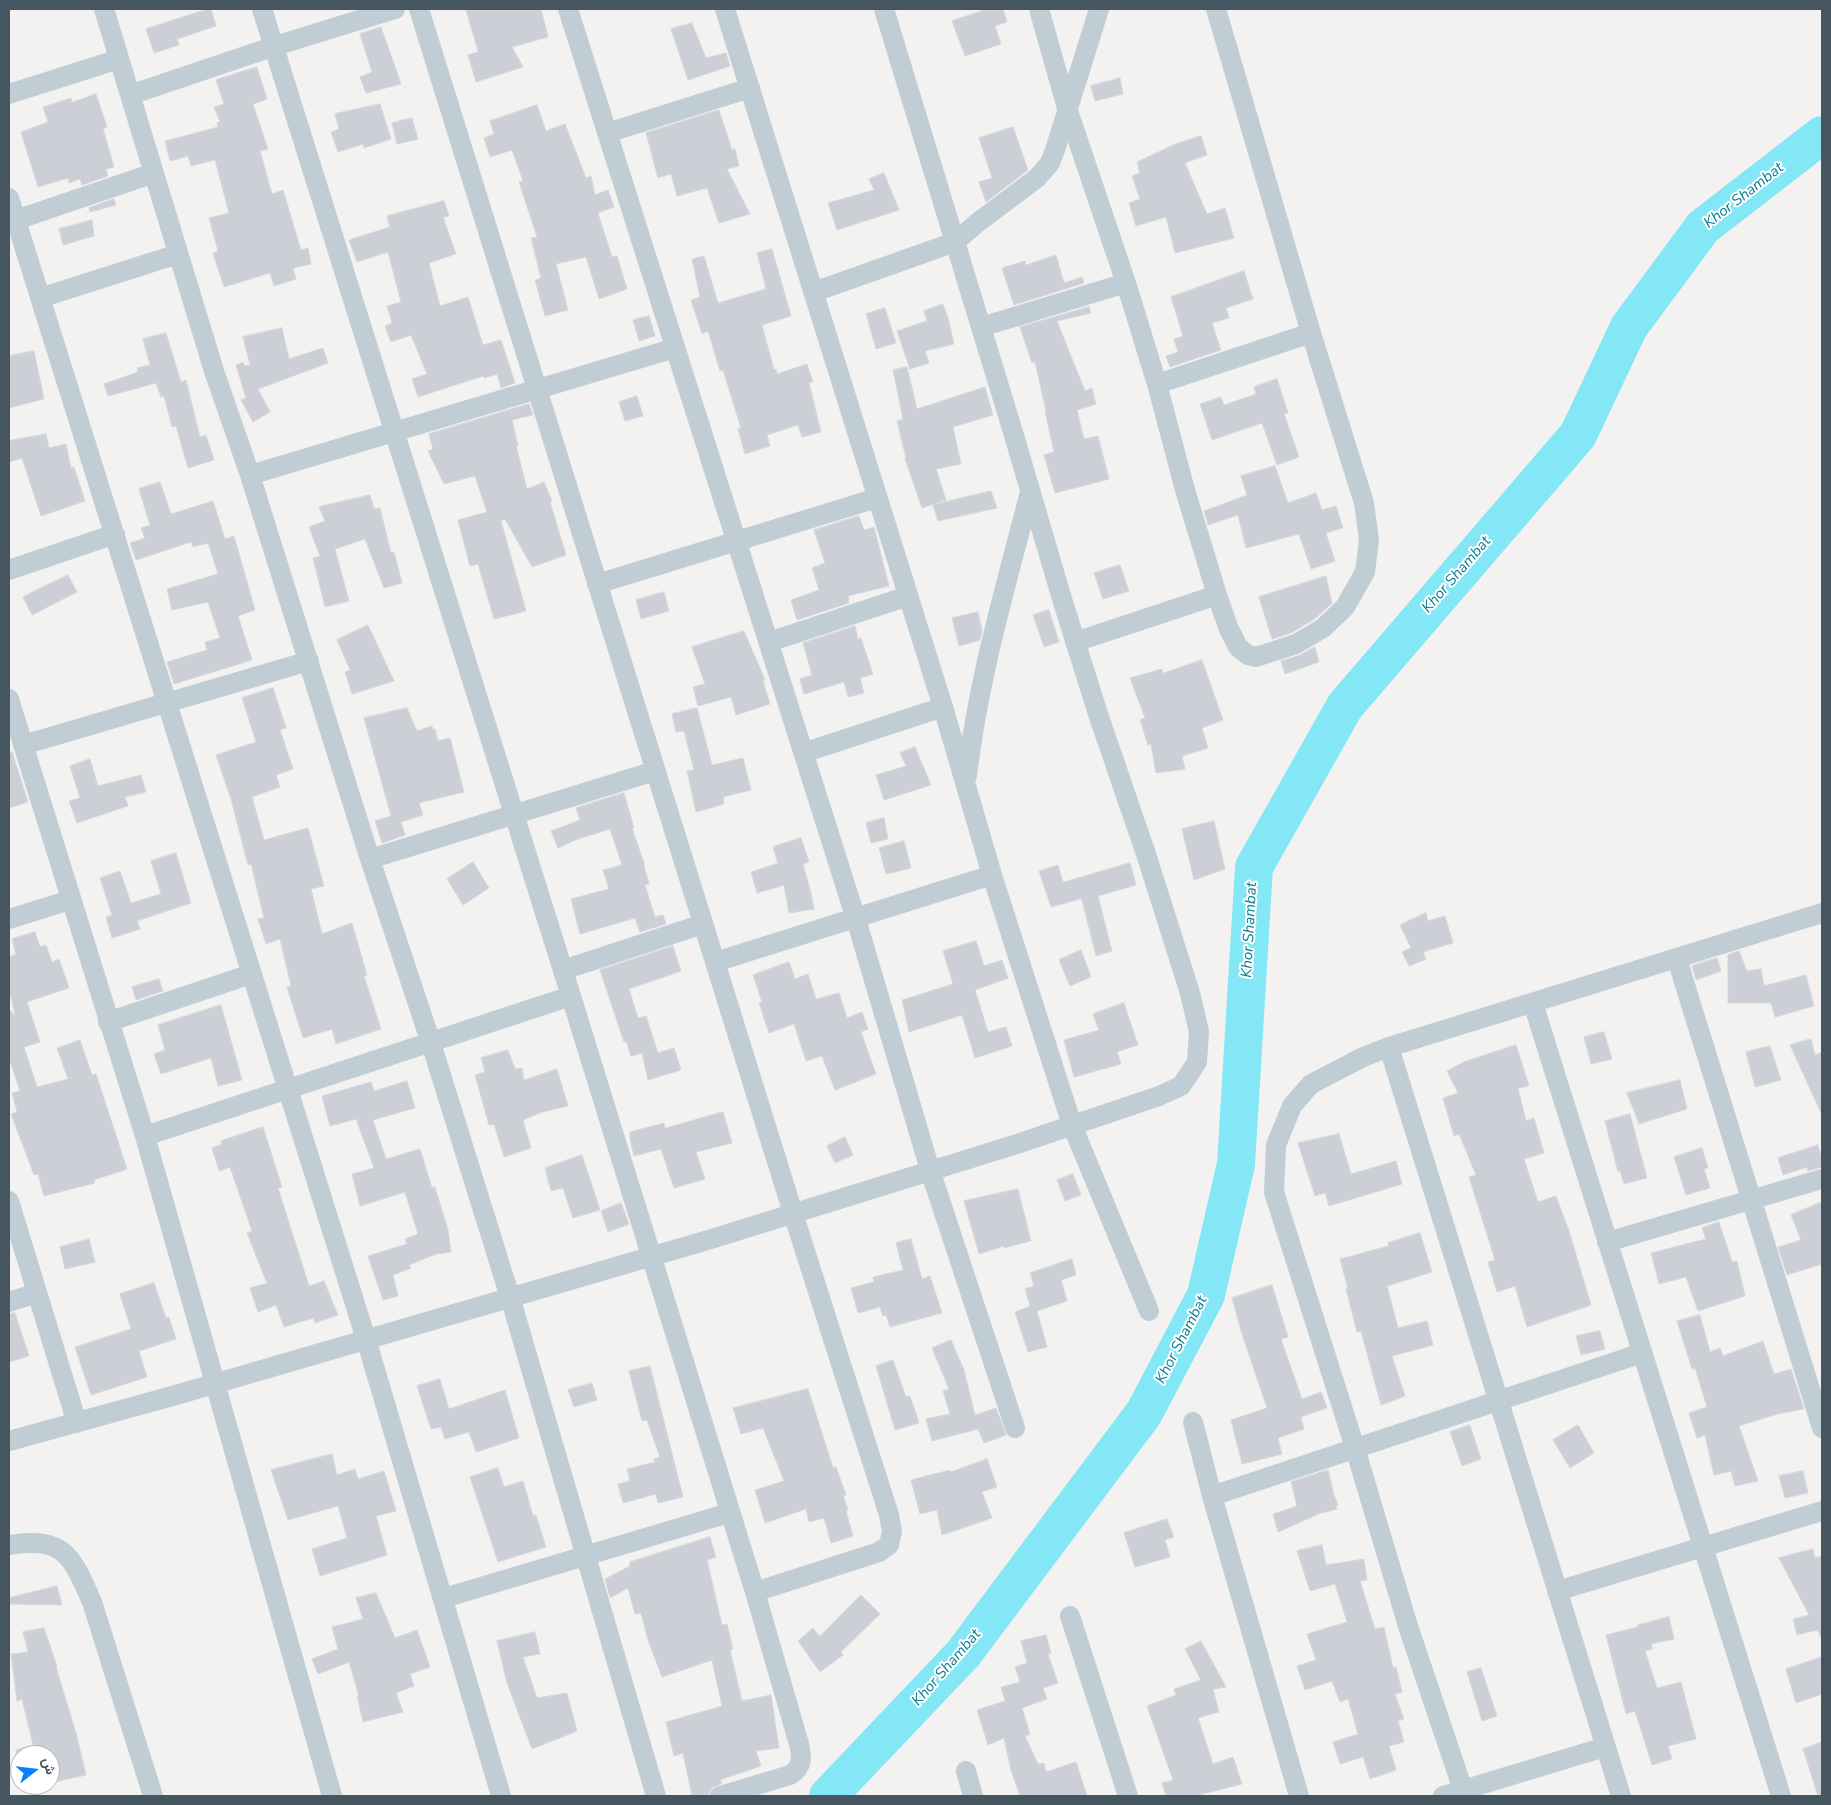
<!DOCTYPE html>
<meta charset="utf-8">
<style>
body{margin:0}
#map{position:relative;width:1831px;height:1805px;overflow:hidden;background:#f4f1f1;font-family:"Nunito Sans",Vazirmatn,sans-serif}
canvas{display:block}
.frame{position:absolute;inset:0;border:10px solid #465661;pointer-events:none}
.north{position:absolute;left:10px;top:1745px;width:50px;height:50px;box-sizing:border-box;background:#fff;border:1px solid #b5bbc0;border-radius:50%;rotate:74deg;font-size:14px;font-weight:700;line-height:20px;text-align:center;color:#465661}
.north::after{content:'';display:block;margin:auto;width:18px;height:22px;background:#0582fa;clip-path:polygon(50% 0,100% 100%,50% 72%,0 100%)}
</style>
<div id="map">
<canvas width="1831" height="1805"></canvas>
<div class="frame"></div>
<div class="north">ش</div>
</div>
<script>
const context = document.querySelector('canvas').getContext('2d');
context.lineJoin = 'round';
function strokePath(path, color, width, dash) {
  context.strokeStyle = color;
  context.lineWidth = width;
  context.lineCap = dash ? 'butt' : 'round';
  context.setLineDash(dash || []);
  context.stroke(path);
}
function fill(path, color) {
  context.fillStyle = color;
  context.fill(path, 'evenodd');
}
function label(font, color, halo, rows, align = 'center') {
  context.font = font + ' "Nunito Sans",sans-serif';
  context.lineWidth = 4;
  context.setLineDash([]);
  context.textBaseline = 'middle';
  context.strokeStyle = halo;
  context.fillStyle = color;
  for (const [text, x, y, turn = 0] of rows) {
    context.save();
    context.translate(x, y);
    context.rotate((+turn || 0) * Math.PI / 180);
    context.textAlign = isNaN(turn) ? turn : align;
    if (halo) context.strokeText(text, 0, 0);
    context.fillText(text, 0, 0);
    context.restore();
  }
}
strokePath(new Path2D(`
 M828,1796L963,1654L1144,1413L1206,1295L1236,1164L1254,867L1345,706L1578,435L1629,327L1703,227L1822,135`), '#84e7f6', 38);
const building = new Path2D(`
 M208,9H211L216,26L177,39L179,45L154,53L146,29Z
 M466,9H541L548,37L512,47L523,67L476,82L468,55L478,52Z
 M988,9H1003L1007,22L995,26L1001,44L965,56L952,21Z
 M692,23L706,58L726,53L730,66L688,80L671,29Z
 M381,27L401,84L366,93L360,77L372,72L360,34Z
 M257,67L267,99L253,104L268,149L260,151L272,194L283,190L301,250L308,248L311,264L293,268L296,279L274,286L270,273L224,287L213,253L218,251L209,218L229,213L215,160L191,166L188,156L170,161L165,141L218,127L217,123L220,122L214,107L224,104L216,80Z
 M1120,78L1123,94L1095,101L1091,86Z
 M96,94L107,127L103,129L114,167L106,169L108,176L82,185L80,179L69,183L68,178L38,187L21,132L48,122L43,107L71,98L72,102Z
 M380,104L391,139L364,148L363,144L338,152L331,132L339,129L335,114Z
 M537,105L546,131L565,124L586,178L591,176L595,195L608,190L614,207L598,213L612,257L617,256L627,289L599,299L586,257L556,264L568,310L545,316L535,280L541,278L531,238L537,237L519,182L523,181L512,150L490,157L484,138L494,134L490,121Z
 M719,110L732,150L735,149L739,166L727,169L750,214L719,223L707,188L677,196L671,174L658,178L646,133Z
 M412,118L418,139L397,144L392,123Z
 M1013,127L1028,170L986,202L979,182L992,178L979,138Z
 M1201,136L1207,155L1185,163L1207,214L1225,208L1234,238L1175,253L1166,217L1136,226L1129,203L1140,199L1132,176L1140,173L1137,162L1173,145Z
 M884,173L899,210L837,230L828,203L874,190L869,179Z
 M114,199L116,205L90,212L89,208Z
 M444,201L449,216L443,217L456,254L429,263L440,306L468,297L483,345L501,340L515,383L501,388L497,374L484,378L483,376L418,397L412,379L427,374L411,335L391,342L385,326L392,323L387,306L401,302L388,252L357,262L349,240L390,227L387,216Z
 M92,220L94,236L63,245L59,229Z
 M772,249L791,316L762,325L774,370L776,369L777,374L807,364L813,382L809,383L821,432L802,437L798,425L767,435L770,446L745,454L738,429L741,428L723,370L720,371L708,331L702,334L691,300L700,297L692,259L704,256L718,303L766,289L757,253Z
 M1056,255L1064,283L1082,277L1084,283L1014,305L1002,268L1025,261L1026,265Z
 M1244,271L1253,299L1226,308L1229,318L1212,323L1221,350L1170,367L1166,356L1178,352L1174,339L1183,336L1171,297Z
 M943,304L948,318L954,344L925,351L929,363L910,369L897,331L927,321L924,311Z
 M1089,307L1091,313L1057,321L1085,391L1092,388L1096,404L1077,410L1084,439L1098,436L1109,479L1055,493L1044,455L1054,452L1045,411H1046L1035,362L1032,363L1020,327Z
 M885,308L896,343L876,349L866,314Z
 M649,316L655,336L639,341L633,320Z
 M282,328L289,359L323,348L328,363L258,389L270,412L253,422L241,400L246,398L236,365L243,362L245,366L250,365L243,337Z
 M166,333L181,382L186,380L200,437L206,435L214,460L188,468L176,426L172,427L164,396L161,397L156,383L108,396L104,384L138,372L137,368L150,365L143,339Z
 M34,351L44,399L9,408V356Z
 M907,367L917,409L985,387L993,415L953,427L961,464L936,469L946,500L922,508L905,459L906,458L897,421L903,419L893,370Z
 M1277,379L1288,413L1284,414L1299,457L1277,465L1262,423L1212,440L1200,404L1221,397L1224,405L1256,394L1254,387Z
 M637,396L643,416L625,421L619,402Z
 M529,404L533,415L512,420L518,446H516L527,489L544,482L552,501L550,502L566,555L532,567L505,519L501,521L526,611L494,619L478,564L470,566L458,520L487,512L475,476L444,484L428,451L433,449L429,434Z
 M46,434L49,448L66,444L71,468L74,467L85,501L41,516L22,458L9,462V441Z
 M1275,466L1288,503L1316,493L1322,510L1336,506L1343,528L1326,533L1335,561L1311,569L1299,534L1246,548L1238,515L1208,525L1204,511L1247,495L1241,476Z
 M160,482L171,514L213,501L225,539L234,536L255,610L238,616L252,660L174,684L167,662L207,650L205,642L220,638L208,602L172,610L167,589L218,574L208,543L193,547L191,542L136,560L130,543L145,538L141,528L150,525L139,489Z
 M991,491L997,508L938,521L933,505Z
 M370,495L374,509L380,508L391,553L394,552L402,583L384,588L365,539L335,549L349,601L325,607L313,558L320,556L309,527L325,521L319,507Z
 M859,516L864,530L874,527L889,586L848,596L849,603L797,620L791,600L819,590L812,568L825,563L814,530Z
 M1120,565L1129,591L1103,599L1094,573Z
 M68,575L77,592L32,615L23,597Z
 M1326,576L1332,603L1316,618L1291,633L1272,639L1259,597Z
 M664,592L669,611L641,619L636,600Z
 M1049,610L1059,642L1044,647L1033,615Z
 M978,612L982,630L980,640L959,646L952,618Z
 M368,625L394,681L352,694L345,672L350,670L337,640Z
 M855,626L858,639L861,638L873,674L860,678L864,693L848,697L844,682L804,694L800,679L812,675L803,643Z
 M744,631L765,680L763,681L770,704L736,715L731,697L698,706L693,687L705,684L692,647Z
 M1315,647L1319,662L1285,674L1281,661L1300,655Z
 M1202,660L1223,720L1202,728L1208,748L1182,756L1185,769L1156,773L1151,744L1148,745L1140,720L1145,718L1130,678L1162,669L1163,673Z
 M273,688L286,728L280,730L293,769L276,775L280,787L252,797L264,840L308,828L324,886L311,889L322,934L352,923L367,975L364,976L381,1029L336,1044L332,1029L303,1038L287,987L291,986L280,939L266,944L258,919L264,918L251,864L248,865L231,799L216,755L256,742L242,698Z
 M407,708L417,731L432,726L433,730L435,729L438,741L450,738L464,792L419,803L423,815L401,822L405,835L382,843L375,821L391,816L364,718Z
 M697,708L712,765L743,758L751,790L723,797L724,804L696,812L687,771L694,770L684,731L676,732L672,714Z
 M915,747L931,785L884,800L876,775L906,766L900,753Z
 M9,752H12L28,802L9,808Z
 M90,759L98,786L141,775L146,792L125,797L128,806L77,823L69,801L80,798L70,766Z
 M624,793L634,828H632L645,866H644L649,884L645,885L655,917L663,915L666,924L640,932L635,918L580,934L571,899L609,889L603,870L622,865L610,829L575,840L558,848L551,831L580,820L576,808Z
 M884,818L888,839L871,843L866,823Z
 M1214,821L1225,869L1194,880L1182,829Z
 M801,838L809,862L803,864L811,893L814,909L789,913L784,885L757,893L751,872L778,863L773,847Z
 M904,841L911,868L886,874L879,848Z
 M176,853L191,903L137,921L140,929L112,938L106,917L112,915L100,878L120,871L131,903L161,894L151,861Z
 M473,862L489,888L463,905L447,879Z
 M1130,863L1136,885L1098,896L1112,951L1096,956L1082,900L1080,899L1051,907L1039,871L1058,865L1063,882Z
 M1426,913L1428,921L1445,916L1453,943L1423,952L1426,959L1409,966L1402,952L1411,948L1400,925Z
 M35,932L40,947L46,945L52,962L59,959L69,988L27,1002L40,1042L24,1047L37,1087L68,1079L57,1048L80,1040L92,1075L96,1074L127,1169L94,1180L95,1183L44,1196L38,1174L34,1175L11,1114L17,1112L12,1093L20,1091L9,1058V1011H12L13,1015L15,1014L9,989V957L16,954L12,939Z
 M976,941L984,966L1002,960L1008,978L975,990L988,1032L1006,1027L1012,1046L975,1058L962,1015L909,1032L902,1000L953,984L943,951Z
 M673,946L681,971L629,989L638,1018L646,1016L658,1053L674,1048L681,1070L648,1080L642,1053L631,1056L626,1041L624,1042L600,970Z
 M1081,950L1091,977L1070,986L1059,960Z
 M1739,951L1747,971L1761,969L1764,986L1806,975L1814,1006L1775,1017L1771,1003H1728V955Z
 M1717,958L1721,971L1696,980L1692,966Z
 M789,962L795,979L808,974L816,999L839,993L847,1018L862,1012L868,1029L861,1032L876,1074L835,1090L822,1056L806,1061L794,1024L769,1033L759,1003L762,1002L753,975Z
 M159,979L163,991L136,1000L132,987Z
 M1124,1003L1138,1045L1117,1052L1121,1064L1074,1077L1064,1040L1099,1030L1093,1014Z
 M221,1005L242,1080L218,1086L211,1058L161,1074L154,1054L165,1050L158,1025Z
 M1604,1032L1612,1059L1591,1064L1584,1037Z
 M1811,1039L1815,1055L1822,1052V1115L1790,1045Z
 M1516,1045L1529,1086L1518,1088L1526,1121L1534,1118L1544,1153L1524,1159L1538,1202L1556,1196L1569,1231L1591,1305L1527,1327L1515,1286L1497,1292L1488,1262L1495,1260L1469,1177L1476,1175L1459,1134L1454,1136L1443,1098L1458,1093L1447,1071L1464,1062Z
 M1770,1046L1781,1080L1755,1087L1746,1052Z
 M508,1050L515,1069L522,1068L524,1080L557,1069L568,1106L542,1112L523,1120L531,1148L504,1157L494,1124L489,1125L475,1075L485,1072L481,1058Z
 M1680,1080L1687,1109L1639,1124L1627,1093Z
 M407,1081L415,1108L373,1120L386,1159L420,1149L432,1188L435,1187L448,1230L451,1252L436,1254L409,1265L411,1268L393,1275L398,1296L383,1300L368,1256L407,1244L405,1239L418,1234L405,1192L360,1206L352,1174L374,1168L356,1119L330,1126L322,1096L371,1082L374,1091Z
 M723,1112L732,1143L696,1152L705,1179L674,1188L661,1149L634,1156L630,1139V1132L664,1123L665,1128Z
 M1630,1114L1647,1178L1624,1184L1620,1171L1618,1172L1605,1121Z
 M263,1127L282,1187L278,1188L309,1286L324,1281L338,1315L315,1323L313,1318L284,1327L276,1305L258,1312L250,1288L267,1283L247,1233L252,1231L230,1167L219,1171L212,1148L222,1144L221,1141Z
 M1339,1134L1351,1174L1396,1161L1402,1184L1329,1206L1325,1193L1315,1196L1298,1143Z
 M845,1137L853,1155L835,1163L827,1146Z
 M1818,1145L1822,1160V1167L1808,1171L1807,1167L1783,1175L1778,1158Z
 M1702,1148L1708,1168L1704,1169L1710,1188L1686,1195L1674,1157Z
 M582,1155L600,1210L573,1218L563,1188L551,1191L545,1168Z
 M1073,1174L1081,1195L1065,1201L1057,1180Z
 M1018,1189L1031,1241L1004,1248V1246L979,1254L964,1201Z
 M1822,1202V1264L1787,1275L1778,1247L1801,1240L1791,1215Z
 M621,1203L629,1224L608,1232L601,1211Z
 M1719,1222L1732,1262L1737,1261L1745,1296L1698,1311L1686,1277L1659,1284L1651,1253L1706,1239L1702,1228Z
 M1420,1233L1432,1272L1387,1286L1398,1328L1427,1321L1433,1345L1392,1356L1405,1396L1381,1405L1361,1331L1357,1332L1346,1289H1348L1340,1259L1389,1246L1388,1243Z
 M89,1239L95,1262L65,1269L60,1247Z
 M911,1239L922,1279L930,1276L942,1313L890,1327L886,1315L883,1316L880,1307L858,1313L851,1288L874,1282L873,1277L903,1270L896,1243Z
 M1072,1259L1076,1275L1061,1280L1067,1301L1037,1311L1047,1347L1028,1352L1015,1312L1030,1306L1025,1289L1034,1286L1030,1273Z
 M154,1283L166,1318L169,1317L176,1339L139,1351L147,1377L91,1395L75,1347L131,1329L120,1294Z
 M1272,1285L1288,1337L1281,1339L1302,1399L1321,1392L1327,1408L1301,1417L1304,1429L1278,1438L1282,1454L1242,1464L1231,1420L1267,1408L1242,1334L1232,1298Z
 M15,1313L29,1356L9,1362V1314Z
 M1700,1315L1710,1352L1720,1348L1723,1356L1763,1341L1774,1374L1791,1369L1804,1409L1777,1414L1739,1426L1758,1481L1735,1486L1731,1471L1714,1475L1705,1435L1697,1438L1689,1413L1707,1407L1695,1368L1692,1369L1677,1321Z
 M1600,1331L1605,1349L1581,1355L1576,1336Z
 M951,1340L964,1370L975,1415L996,1408L1006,1435L984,1443L978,1429L932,1441L926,1419L950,1414L943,1391L949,1389L932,1348Z
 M893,1360L906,1397L910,1396L919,1423L895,1430L876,1366Z
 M650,1366L683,1497L658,1503L656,1494L623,1503L618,1484L630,1481L627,1469L655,1462L654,1459L660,1457L647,1420L642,1421L629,1371Z
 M440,1379L449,1409L505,1390L519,1438L476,1452L469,1432L445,1439L441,1427L431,1429L417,1386Z
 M592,1383L597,1400L574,1407L568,1390Z
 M808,1389L833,1468L836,1467L846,1495H843L848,1510L846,1511L853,1536L831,1543L824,1518L809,1522L806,1509L765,1523L755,1490L784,1481L763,1428L741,1434L733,1408Z
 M1470,1425L1481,1459L1462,1466L1450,1432Z
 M1578,1425L1594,1453L1570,1468L1553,1440Z
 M332,1454L337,1475L355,1469L358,1479L384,1471L396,1511L376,1516L387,1555L320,1576L312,1549L347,1538L338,1506L288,1520L271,1470Z
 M987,1459L997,1487L982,1492L992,1518L942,1535L937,1510L920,1514L911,1480L950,1470V1472Z
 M498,1468L504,1487L523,1481L533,1516L536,1515L546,1547L498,1562L470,1477Z
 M1328,1470L1334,1495L1338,1505L1336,1506L1337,1509L1321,1513L1278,1532L1273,1514L1297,1506L1291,1482Z
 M1803,1471L1808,1493L1785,1498L1779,1476Z
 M1167,1519L1174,1537L1165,1540L1170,1557L1135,1567L1124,1533Z
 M710,1537L716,1557L707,1560L722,1625L727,1624L733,1649L730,1650L742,1701L771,1695L779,1748L756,1751L761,1766L720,1780L722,1783L712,1788L708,1796H692L683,1753L674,1756L666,1722L722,1706L712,1660L662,1677L648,1640L641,1613L635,1614L628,1588L610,1598L605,1579L630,1566V1562Z
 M1322,1545L1326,1565L1364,1559L1367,1580L1360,1581L1375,1629L1384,1627L1393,1668L1396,1667L1402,1692L1395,1694L1404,1719L1398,1721L1404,1742L1389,1746L1396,1770L1370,1779L1363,1757L1340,1764L1333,1742L1358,1734L1348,1699L1340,1702L1332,1681L1305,1690L1297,1666L1316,1660L1307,1634L1347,1622L1335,1584L1310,1591L1297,1551Z
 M1813,1549L1815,1558L1822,1556V1639L1817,1630L1797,1635L1793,1619L1809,1615L1779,1558Z
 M57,1586L62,1605L9,1604V1598Z
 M376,1593L395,1638L417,1630L430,1667L410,1674L414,1686L396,1693L403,1712L363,1722L357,1696H359L349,1662L318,1674L312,1659L338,1649L332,1627L363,1619L356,1598Z
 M861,1595L880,1614L841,1652L843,1655L820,1672L798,1641L813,1628L820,1636Z
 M1669,1617L1674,1639L1651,1644L1653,1649L1645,1651L1657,1688L1681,1682L1696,1739L1668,1746L1672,1759L1652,1765L1635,1711L1626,1714L1606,1635L1638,1627V1625Z
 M44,1628L57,1666L56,1667L76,1733L86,1775L50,1783V1755H20V1762L16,1750L33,1745L22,1699L17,1701L11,1654L28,1652L23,1632Z
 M535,1632L540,1654L523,1657L537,1698L567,1693L577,1731L532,1749L507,1683L497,1641Z
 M1046,1635L1051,1653L1048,1654L1058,1683L1043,1688L1047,1699L1022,1708L1030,1734L1025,1736L1038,1764L1044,1763L1046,1772L1076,1762L1087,1796H1020L1011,1770L1004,1738L988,1745L977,1710L1005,1701L1001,1687L1020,1682L1015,1667L1027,1663L1021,1641Z
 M1201,1641L1226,1687L1213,1689L1219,1712L1198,1718L1213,1764L1233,1757L1242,1784L1194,1796H1166L1162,1783L1173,1780L1147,1706L1176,1695L1174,1689L1201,1680L1185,1649Z
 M1822,1657V1694L1796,1703L1786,1669Z
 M1481,1668L1497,1716L1482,1721L1467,1672Z
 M1822,1742V1796H1818L1803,1749Z`);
fill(building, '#ccd0d6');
strokePath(building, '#d4d8dd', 1);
strokePath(new Path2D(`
 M104,9L214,371L250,475L370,859L431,1043L510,1297L656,1796
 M262,9L571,996L755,1592L799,1744C802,1758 803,1767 790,1775L720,1796
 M419,9L793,1213L889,1515L892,1531L889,1545L879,1552L755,1592
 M568,9L856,919L930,1170L1015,1428
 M725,9L943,707L992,875L1072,1125L1149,1311
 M1039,9L1067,108L1126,283L1157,384L1185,490L1217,595L1228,627L1238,647L1248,655L1256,657L1296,644L1323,628L1345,607L1365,572L1369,540L1364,503L1311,333L1216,9
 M9,94L119,59
 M130,95L275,46L395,9
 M607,133L750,88
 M9,198L366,1339L501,1796
 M16,220L154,173
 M814,292L955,242L977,223L1037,178L1050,163L1055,150L1099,9
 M40,298L178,254
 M981,327L1126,283
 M1157,384L1311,333
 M250,475L675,348
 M9,570L115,534
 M597,584L877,498
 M769,642L908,596
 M1075,642L1217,595
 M9,699L145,1136L332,1796
 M23,745L309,661
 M803,753L943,707
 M967,776C978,679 1006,586 1030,492
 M370,859L655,771
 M9,919L70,900
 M1677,959L1822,1428
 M715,962L992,875
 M563,970L703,924
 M1533,1003L1781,1796
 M108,1022L251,974
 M1389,1047L1363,1057L1311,1084L1292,1106L1276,1145L1274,1192L1355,1448L1408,1626L1465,1796
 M145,1136L571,996
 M9,1201L77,1423
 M1607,1242L1822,1179
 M9,1302L37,1293
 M1193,1422L1212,1496L1299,1796
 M9,1441L176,1395L708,1240L1017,1144L1159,1096L1181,1086L1197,1062L1199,1032L1190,993L1146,854L1098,714L1062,599L1013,432L884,9
 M1212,1496L1642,1353
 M9,1545C64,1536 72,1556 92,1602L153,1796
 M1557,1591L1822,1511
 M444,1598L729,1513
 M1070,1616L1128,1796
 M966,1771L973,1796
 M1443,1796L1605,1747
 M1621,1796L1389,1047L1822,913`), '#c0cdd4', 20);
label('italic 15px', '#047d90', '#fff', [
 ["Khor Shambat",1744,196,-38],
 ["Khor Shambat",1457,575,-49],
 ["Khor Shambat",1250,930,-87],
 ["Khor Shambat",1182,1340,-63],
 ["Khor Shambat",947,1668,-49]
]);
</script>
